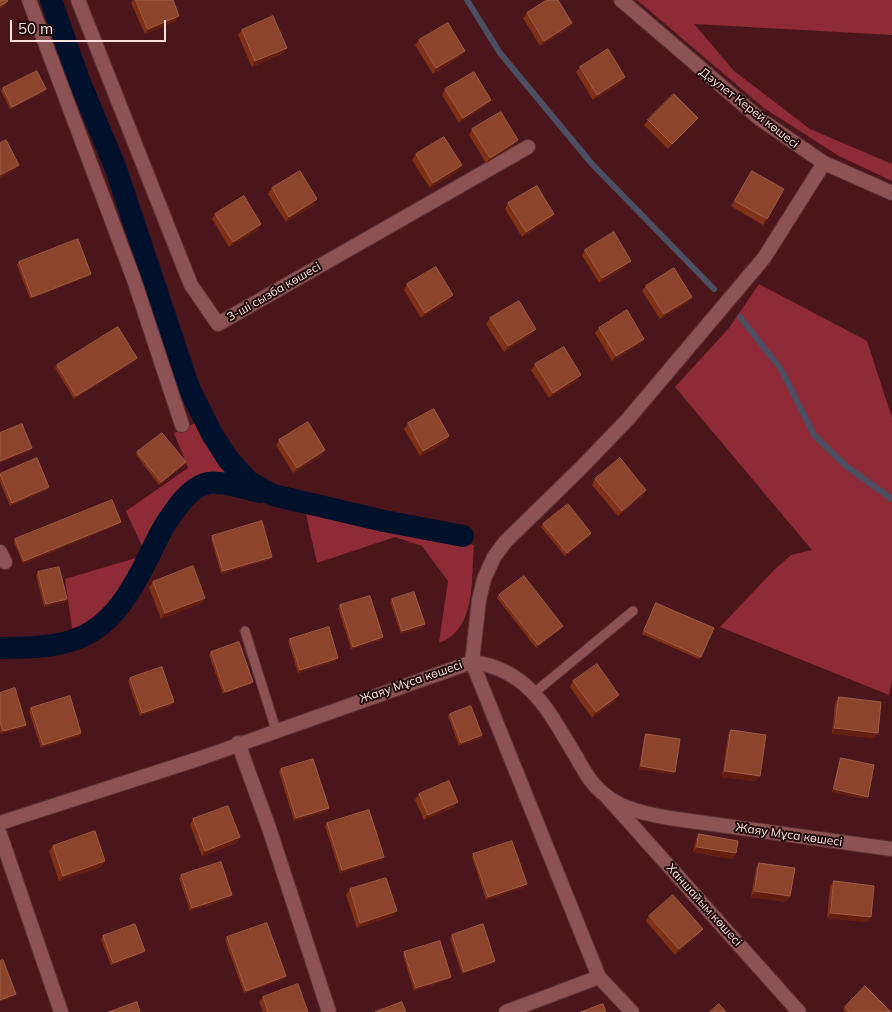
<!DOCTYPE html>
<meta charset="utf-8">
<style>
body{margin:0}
#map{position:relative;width:892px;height:1012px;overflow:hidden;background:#4b161b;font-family:Mulish,sans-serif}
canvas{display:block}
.scale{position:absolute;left:10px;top:20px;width:156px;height:22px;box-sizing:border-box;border:2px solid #fcdfdf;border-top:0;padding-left:6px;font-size:15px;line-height:18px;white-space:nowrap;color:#fcdfdf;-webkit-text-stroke:4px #220b0c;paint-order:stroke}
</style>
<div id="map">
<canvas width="892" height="1012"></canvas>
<div class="scale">50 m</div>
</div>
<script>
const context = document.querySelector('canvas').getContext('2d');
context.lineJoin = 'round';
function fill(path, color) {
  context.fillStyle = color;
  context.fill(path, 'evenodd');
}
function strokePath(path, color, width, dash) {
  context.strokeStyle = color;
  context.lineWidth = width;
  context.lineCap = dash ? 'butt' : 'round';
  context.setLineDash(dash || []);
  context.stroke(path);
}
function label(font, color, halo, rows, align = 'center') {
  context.font = font + ' Mulish,sans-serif';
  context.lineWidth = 4;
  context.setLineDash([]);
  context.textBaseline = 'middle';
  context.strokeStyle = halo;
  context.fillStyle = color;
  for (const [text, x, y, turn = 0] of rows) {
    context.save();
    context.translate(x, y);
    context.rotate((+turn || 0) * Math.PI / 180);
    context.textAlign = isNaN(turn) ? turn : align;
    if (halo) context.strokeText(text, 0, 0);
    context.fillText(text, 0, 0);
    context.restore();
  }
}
fill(new Path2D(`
 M637,0H892V35L694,24L734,71L810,129L892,164V181L839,156L764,108Z
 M759,284L867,341L892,418V680L889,695L720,627L774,570L791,555L812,550L675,387L729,328Z
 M197,422L228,466L233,481C226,479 219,476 211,477C168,484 141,575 114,607C102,620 89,627 73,635L65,579L146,555L126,511L188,468L174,433Z
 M305,510L474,545C471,577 477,630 439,643L448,581L422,546L395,537L317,563Z`), '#8f2b37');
strokePath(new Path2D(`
 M467,0L500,53L592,164L714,289
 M740,317L781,369L814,435L846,466L892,499`), '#4c4f61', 6);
strokePath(new Path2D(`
 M51,0L79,80L116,169L189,388L212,434L228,459L248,481L273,495L384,521L463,536
 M0,648C85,649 111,633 149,556C157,539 164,524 176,509C183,499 195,486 208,483C220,480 247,489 260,492`), '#01112b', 22);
const service = new Path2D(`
 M245,631L276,730
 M534,693L633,611`);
const minor = new Path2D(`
 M29,0L133,277L182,425
 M78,0L191,285L218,324L528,147
 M824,163L892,193
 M0,552L5,562
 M472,662L599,977
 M238,743L269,828L329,1012
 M608,798L799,1012
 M0,834L61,1012
 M506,1012L599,977L632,1012`);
const tertiary = new Path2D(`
 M472,662L479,600L484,579L494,557L506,541L580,469L628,419L764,258L824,163L760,119L621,0
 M0,823L201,758L472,662C530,669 550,714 577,758C585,773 594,788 608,797C625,810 649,814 669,818L892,849`);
strokePath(service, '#5b3136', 11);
strokePath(minor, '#5b3136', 16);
strokePath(tertiary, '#5b3136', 16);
strokePath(service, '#8d5254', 9);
strokePath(minor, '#8d5254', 14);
strokePath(tertiary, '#8d5254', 14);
fill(new Path2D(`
 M133,0H136L176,21L145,34L131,3Z
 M527,13L572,23L568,29L540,46L523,18Z
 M242,30L287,48L283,53L252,67L238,35Z
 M419,40L461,56L433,74L415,45Z
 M580,67L621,83L593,100L576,72Z
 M3,88L44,92L10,109L1,91Z
 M445,89L491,100L487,105L459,123L442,95Z
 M648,120L694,123L668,149L644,125Z
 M472,129L514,145L486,163L469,135Z
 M416,154L458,171L430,188L412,160Z
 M752,171L767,219L763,225L731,206Z
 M272,188L314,205L286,222L268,194Z
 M508,203L554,214L550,220L522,237L505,209Z
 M215,214L261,224L258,230L229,247L212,219Z
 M585,250L627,266L599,283L582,255Z
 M19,262L89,276L30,299L17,265Z
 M407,284L449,301L421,318L404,290Z
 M646,286L692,297L688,302L660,319L642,291Z
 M490,318L536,329L532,334L504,352L486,324Z
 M599,328L644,339L640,344L612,361L595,333Z
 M135,361L74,399L55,368L57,365Z
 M535,364L577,381L549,398L531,370Z
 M408,423L449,436L446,442L420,456L404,429Z
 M279,440L321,456L293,473L276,445Z
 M137,452L184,465L159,485L136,455Z
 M0,474L47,490L10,506L0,482Z
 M595,479L646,490L643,495L618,516L592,485Z
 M119,524L23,564L14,542L15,539Z
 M543,524L590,536L565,556L541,527Z
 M212,536L272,557L270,559L221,574L211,538Z
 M38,572L65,602L44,607L36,575Z
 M153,582L202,603L161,619L149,587Z
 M499,595L563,626L561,629L536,648L497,598Z
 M392,599L423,627L401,634L390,602Z
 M656,603L701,657L699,659L642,634Z
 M340,605L383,637L381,640L351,649L338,608Z
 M290,639L336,661L298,673L288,641Z
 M211,652L251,684L223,694L209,655Z
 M130,678L174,702L172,705L140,716L128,681Z
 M573,681L616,700L592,718L570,687Z
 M0,693L26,725L24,728L1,734L0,731Z
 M839,697L878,733L874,738L832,734L835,703Z
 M31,708L81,733L80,736L41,748L29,711Z
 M450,714L482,735L480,738L459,746L448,716Z
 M731,730L756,781L722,777L728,735Z
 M646,734L675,772L673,774L639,769L644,737Z
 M841,758L866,799L832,792L839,761Z
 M281,769L327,811L294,821L279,772Z
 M419,794L454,807L424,820L415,800Z
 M193,819L237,843L202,856L190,825Z
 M327,823L382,860L340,873L325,826Z
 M699,834L733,859L693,852L696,839Z
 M53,846L105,861L101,867L59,881L49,851Z
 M473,854L525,887L486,900L472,857Z
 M759,863L790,896L786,902L751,897L756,868Z
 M181,875L232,895L230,898L190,911L179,878Z
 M834,881L871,917L867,922L827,918L830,886Z
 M350,889L397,911L393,916L357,928L346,895Z
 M649,916L703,929L699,934L675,955L646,921Z
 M452,935L495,961L494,963L462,974L450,938Z
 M103,936L145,951L143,953L111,966L101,939Z
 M227,937L286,976L284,979L244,993L225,940Z
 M404,952L451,977L449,979L414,991L403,955Z
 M263,997L308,1012H263L259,1002Z
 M845,1007L891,1012H845L843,1010Z`), '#7e3116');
fill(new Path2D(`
 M8,1L4,7L0,9V6Z
 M179,16L176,21L145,34L148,29Z
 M572,23L568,29L540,46L544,41Z
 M287,48L283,53L252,67L255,61Z
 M465,51L461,56L433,74L436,68Z
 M625,77L621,83L593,100L597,95Z
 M46,89L44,92L10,109L12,107Z
 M491,100L487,105L459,123L463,118Z
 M698,118L694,123L668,149L672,144Z
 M518,140L514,145L486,163L490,158Z
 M19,165L15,170L0,178V175Z
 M462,165L458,171L430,188L433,183Z
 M317,199L314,205L286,222L289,217Z
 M554,214L550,220L522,237L526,232Z
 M261,224L258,230L229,247L233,242Z
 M631,261L627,266L599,283L602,278Z
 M91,274L89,276L30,299L32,297Z
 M453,295L449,301L421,318L425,313Z
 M692,297L688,302L660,319L664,314Z
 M536,329L532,334L504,352L508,346Z
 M644,339L640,344L612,361L616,356Z
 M137,358L135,361L74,399L76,396Z
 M581,375L577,381L549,398L553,393Z
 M449,436L446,442L420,456L423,451Z
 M32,448L30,451L0,463V461Z
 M325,450L321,456L293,473L297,468Z
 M186,462L184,465L159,485L161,482Z
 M49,487L47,490L10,506L12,503Z
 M646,490L643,495L618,516L622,511Z
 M121,522L119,524L23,564L24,561Z
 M591,533L590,536L565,556L567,553Z
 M272,557L270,559L221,574L223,571Z
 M205,598L202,603L161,619L165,613Z
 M67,599L65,602L44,607L46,604Z
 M425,624L423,627L401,634L402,631Z
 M563,626L561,629L536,648L538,645Z
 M383,637L381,640L351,649L353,647Z
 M338,658L336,661L298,673L300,670Z
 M253,682L251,684L223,694L225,692Z
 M619,695L616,700L592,718L596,712Z
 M174,702L172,705L140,716L142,713Z
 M26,725L24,728L1,734L3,731Z
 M835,728L878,733L874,738L832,734Z
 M81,733L80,736L41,748L43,745Z
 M482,735L480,738L459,746L461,743Z
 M641,766L675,772L673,774L639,769Z
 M725,771L760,776L756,781L722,777Z
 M834,789L868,797L866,799L832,792Z
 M458,802L454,807L424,820L428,815Z
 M329,808L327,811L294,821L296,818Z
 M240,837L237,843L202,856L205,851Z
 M697,847L736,853L733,859L693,852Z
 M384,857L382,860L340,873L342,870Z
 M105,861L101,867L59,881L63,876Z
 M527,884L525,887L486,900L488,897Z
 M755,891L790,896L786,902L751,897Z
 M232,895L230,898L190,911L192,908Z
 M397,911L393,916L357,928L360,923Z
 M831,913L871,917L867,922L827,918Z
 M703,929L699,934L675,955L679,949Z
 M145,951L143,953L111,966L113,963Z
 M495,961L494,963L462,974L464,972Z
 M286,976L284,979L244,993L246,991Z
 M451,977L449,979L414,991L416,988Z
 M16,994L14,997L0,1002V1000Z`), '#641e0f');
const building = new Path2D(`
 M0,0H7L8,1L0,6Z
 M136,0H173L179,16L148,29Z
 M547,0H558L572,23L544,41L527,13Z
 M273,16L287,48L255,61L242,30Z
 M448,23L465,51L436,68L419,40Z
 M608,49L625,77L597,95L580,67Z
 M37,71L46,89L12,107L3,88Z
 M474,72L491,100L463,118L445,89Z
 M674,94L698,118L672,144L648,120Z
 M501,112L518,140L490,158L472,129Z
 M444,137L462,165L433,183L416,154Z
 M6,140L19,165L0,175V143Z
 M300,171L317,199L289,217L272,188Z
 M752,171L784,189L767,219L735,201Z
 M537,186L554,214L526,232L508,203Z
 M244,196L261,224L233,242L215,214Z
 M614,232L631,261L602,278L585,250Z
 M78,239L91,274L32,297L19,262Z
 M436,267L453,295L425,313L407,284Z
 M674,268L692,297L664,314L646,286Z
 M519,301L536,329L508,346L490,318Z
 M627,310L644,339L616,356L599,328Z
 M118,327L137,358L76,396L57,365Z
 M564,347L581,375L553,393L535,364Z
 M434,409L449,436L423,451L408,423Z
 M308,422L325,450L297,468L279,440Z
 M22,424L32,448L0,461V433Z
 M162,433L186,462L161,482L137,452Z
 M37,458L49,487L12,503L0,474Z
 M620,458L646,490L622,511L595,479Z
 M112,500L121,522L24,561L15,539Z
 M568,504L591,533L567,553L543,524Z
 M262,521L272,557L223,571L212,536Z
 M193,566L205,598L165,613L153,582Z
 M59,567L67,599L46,604L38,572Z
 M524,576L563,626L538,645L499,595Z
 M414,592L425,624L402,631L392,599Z
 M370,596L383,637L353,647L340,605Z
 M656,603L714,628L701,657L644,631Z
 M329,627L338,658L300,670L290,639Z
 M239,642L253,682L225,692L211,652Z
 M597,664L619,695L596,712L573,681Z
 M162,667L174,702L142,713L130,678Z
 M15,688L26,725L3,731L0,721V693Z
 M70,696L81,733L43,745L31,708Z
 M839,697L881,702L878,733L835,728Z
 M471,706L482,735L461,743L450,714Z
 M731,730L766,735L760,776L725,771Z
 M646,734L680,739L675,772L641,766Z
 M841,758L874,765L868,797L834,789Z
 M313,759L329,808L296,818L281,769Z
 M449,781L458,802L428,815L419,794Z
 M228,806L240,837L205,851L193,819Z
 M369,810L384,857L342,870L327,823Z
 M95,831L105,861L63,876L53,846Z
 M699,834L738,841L736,853L697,847Z
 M512,841L527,884L488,897L473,854Z
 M221,862L232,895L192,908L181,875Z
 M759,863L795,868L790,896L755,891Z
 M386,878L397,911L360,923L350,889Z
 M834,881L874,886L871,917L831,913Z
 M673,895L703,929L679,949L649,916Z
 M267,923L286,976L246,991L227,937Z
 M135,924L145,951L113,963L103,936Z
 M483,924L495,961L464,972L452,935Z
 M440,941L451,977L416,988L404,952Z
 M3,960L16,994L0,1000V961Z
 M298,984L308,1012H268L263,997Z
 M865,986L891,1012H849L845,1007Z
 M137,1002L140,1012H109Z
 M402,1002L406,1012H375Z
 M603,1004L606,1012H581Z
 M719,1004L726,1012H710Z`);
fill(building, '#8c442c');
strokePath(building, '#9e5c48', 1);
label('12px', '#fcdfdf', '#220b0c', [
 ["Дәулет Керей көшесі",749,108,38],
 ["3-ші сызба көшесі",274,292,-30],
 ["Жаяу Мұса көшесі",411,682,-19],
 ["Жаяу Мұса көшесі",789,835,8],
 ["Ханшайым көшесі",704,905,48]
]);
</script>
